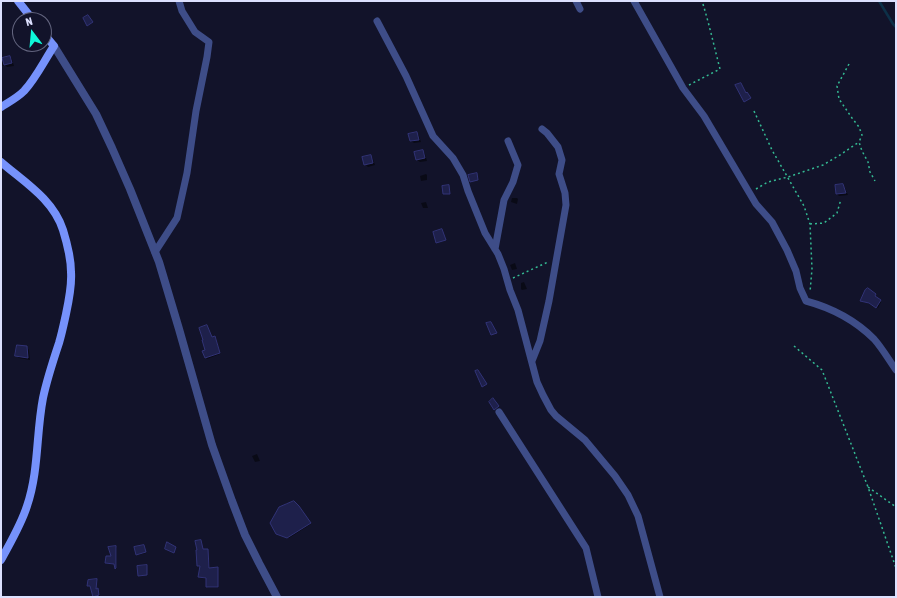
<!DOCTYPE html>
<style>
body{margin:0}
#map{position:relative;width:897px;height:598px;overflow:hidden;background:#12132a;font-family:"Asap Condensed",sans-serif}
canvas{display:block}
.frame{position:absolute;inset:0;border:2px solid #dce0fe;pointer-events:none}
.north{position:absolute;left:12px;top:12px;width:40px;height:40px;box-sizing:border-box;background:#12132a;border:1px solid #63657f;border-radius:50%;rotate:344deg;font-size:11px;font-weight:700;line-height:16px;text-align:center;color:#dce0fe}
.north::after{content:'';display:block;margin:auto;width:14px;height:18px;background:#0ef8d9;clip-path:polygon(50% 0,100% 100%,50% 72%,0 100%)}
</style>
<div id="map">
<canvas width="897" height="598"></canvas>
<div class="frame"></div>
<div class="north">N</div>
</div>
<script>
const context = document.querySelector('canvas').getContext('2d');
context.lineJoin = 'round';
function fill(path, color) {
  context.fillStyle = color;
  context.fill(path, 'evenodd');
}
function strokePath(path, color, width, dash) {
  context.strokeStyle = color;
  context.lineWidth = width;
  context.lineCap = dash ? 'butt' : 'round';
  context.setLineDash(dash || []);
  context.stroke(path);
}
fill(new Path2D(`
 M10,57L12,59L14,66L7,67L5,65L1,66V58Z
 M417,133L419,136L421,142L414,143L411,141Z
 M423,152L425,154L427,161L420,162L417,160Z
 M370,156L373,159L375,165L368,167L365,164Z
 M426,174L427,175V180L421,181L420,176Z
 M842,185L845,188L848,195L839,196L837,194Z
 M512,198H517L518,199L517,204L511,202Z
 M426,202L428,208H423L421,203Z
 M515,263L517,269L512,270L510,265Z
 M524,282L527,289L522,290L521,289V283Z
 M875,295L876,296V297L881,302L878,308L871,303L861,301Z
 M207,326L212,338H216L220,354L207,359L204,352L207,351Z
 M27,347L29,350L30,360L19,358L16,355Z
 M257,454L260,461L255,462L252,456Z
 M300,508L311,524L289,538L278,535L277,534Z
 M201,542L203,550H207L208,551L210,569L217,568L218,569V588H208L207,587V579L200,578L199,577L201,567L198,566Z
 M144,546L146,553L138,555L137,554Z
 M116,547L117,548V569L115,564H107L106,563L112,557Z
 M96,580L97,581L96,589L99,590L100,596L95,597L91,587L88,586L89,581Z`), '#0007');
strokePath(new Path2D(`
 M879,1L893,24L896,27`), '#0d3048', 2.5);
const building = new Path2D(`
 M88,15L93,22L87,26L83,18Z
 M10,56L12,63L4,65L2,58Z
 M741,83L746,93L747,92L751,98L744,102L735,85Z
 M417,132L419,140L410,141L408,134Z
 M423,150L425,158L416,160L414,152Z
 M371,155L373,163L364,165L362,157Z
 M477,173L478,180L470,182L468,175Z
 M843,184L846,193L836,194L835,185Z
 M449,185L450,194H443L442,186Z
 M442,229L446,240L436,243L433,232Z
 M868,288L876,294L875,296L881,300L876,308L869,303L860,301L865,290Z
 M491,322L497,333L491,335L486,323Z
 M207,325L212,337L215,336L220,353L205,358L202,351L205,350L202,340H203L199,328Z
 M17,345L27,346L28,358L15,356Z
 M478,370L487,384L482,387L475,371Z
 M493,398L499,406L494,410L489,402Z
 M294,501L299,506L311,523L287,538L276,534L270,523L279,507L286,504Z
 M201,540L203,549H208L209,568L218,567V587H206V578L198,577L200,566H197L196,550H197L195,541Z
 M167,542L176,547L174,553L165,549Z
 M144,545L146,552L136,555L134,547Z
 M116,546V568L115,569L114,564L105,563L106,556H111L108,547Z
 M147,565V575L138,576L137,566Z
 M97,579L96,589L98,588L99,595L93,597L90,586H87L88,580Z`);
fill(building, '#1e204b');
strokePath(building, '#313376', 1);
strokePath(new Path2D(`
 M849,64L837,86L839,99L852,118L859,127L862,135L859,142L862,151L868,162L870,172L875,181
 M689,85L720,69C714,46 709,23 702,1
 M754,111L772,150L804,206L810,224L812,269L810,292
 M756,189L768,182L788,177L823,165L840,155L859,142
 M810,224L824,223L828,220L837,213L841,199
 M513,278L548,262
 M794,346L822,370L868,487L896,568
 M868,487L896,507`), '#34ba93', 1.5, [2, 3]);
strokePath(new Path2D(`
 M576,1L580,9
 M634,1L683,88L704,116L756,204L772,222L787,250L796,271L800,288L806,301C832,308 855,320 874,339C882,348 889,360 896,370
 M377,21L406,76L433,136L453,158L463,175L468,191L485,233L498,254L504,269L510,290L518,310L537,382L543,395L551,410L556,416L585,440L615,476L628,495L638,516L660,597
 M495,249L504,200L513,182L518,165L508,141
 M155,252L177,218L187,173L196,111L207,57L209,42L195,32L182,11L179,1
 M532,361L540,341L549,301L566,205L565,193L559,174L562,160L558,147L547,133L542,129
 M499,412L586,548L598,597`), '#3e4d88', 7);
strokePath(new Path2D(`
 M54,46L96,114L112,148L130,189L159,262L179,329L212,445L232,501L245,535L259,563L277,597`), '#3e4d88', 8);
strokePath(new Path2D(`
 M18,1L33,20
 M1,107C9,102 17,98 24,91C36,78 44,61 54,46L44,34
 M1,162C24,182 53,199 63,230C67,243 71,258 71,272C72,286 69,300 66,314C64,323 62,333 59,343C53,361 47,379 43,398C36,434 39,471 27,506C21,525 10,543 1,560`), '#7692fb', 8);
</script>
